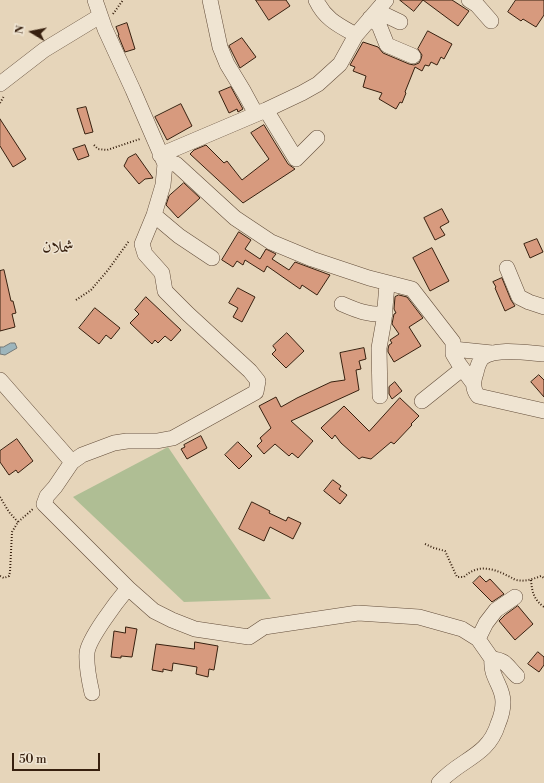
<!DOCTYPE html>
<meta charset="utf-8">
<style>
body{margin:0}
#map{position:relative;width:544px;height:783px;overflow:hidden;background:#e6d5ba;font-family:"Libre Bodoni",serif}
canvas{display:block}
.north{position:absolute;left:12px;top:12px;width:40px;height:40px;-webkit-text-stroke:3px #efe4d2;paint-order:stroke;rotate:280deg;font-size:11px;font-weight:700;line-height:16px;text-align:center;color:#37200f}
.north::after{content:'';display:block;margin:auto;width:14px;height:18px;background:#37200f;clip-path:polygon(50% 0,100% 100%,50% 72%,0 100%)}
.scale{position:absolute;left:12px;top:753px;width:88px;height:18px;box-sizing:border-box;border:2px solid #37200f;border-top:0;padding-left:5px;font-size:12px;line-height:14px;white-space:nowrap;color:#37200f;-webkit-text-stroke:3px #efe4d2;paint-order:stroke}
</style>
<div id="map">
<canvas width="544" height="783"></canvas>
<div class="north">N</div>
<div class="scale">50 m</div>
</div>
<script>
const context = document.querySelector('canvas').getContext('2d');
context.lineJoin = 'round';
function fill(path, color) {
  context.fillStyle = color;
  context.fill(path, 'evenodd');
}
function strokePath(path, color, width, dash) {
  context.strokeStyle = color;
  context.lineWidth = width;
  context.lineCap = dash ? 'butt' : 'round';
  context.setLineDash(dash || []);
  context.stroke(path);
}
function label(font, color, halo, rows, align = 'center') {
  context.font = font + ' "Libre Bodoni",Amiri,serif';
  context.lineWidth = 3;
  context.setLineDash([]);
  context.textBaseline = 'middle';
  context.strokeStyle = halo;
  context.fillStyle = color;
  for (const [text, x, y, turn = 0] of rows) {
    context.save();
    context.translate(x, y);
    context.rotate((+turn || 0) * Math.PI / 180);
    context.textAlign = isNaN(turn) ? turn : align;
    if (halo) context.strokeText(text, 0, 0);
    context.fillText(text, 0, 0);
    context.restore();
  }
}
fill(new Path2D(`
 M168,447L271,599L184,602L73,497Z`), '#afbe94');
const water = new Path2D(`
 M11,343H15L17,348L5,355L0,354V347H3Z`);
fill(water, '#9db5bc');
strokePath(water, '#747977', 1);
const building = new Path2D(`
 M256,0H286L290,6L269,20Z
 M400,0H452L469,11L458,26L423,0L414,11Z
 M516,0H544V15L536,27L523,19L521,21L508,12Z
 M127,23L135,49L125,52L118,35H119L116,27Z
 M428,31L452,44L444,59L441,57L437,65L431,62L429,66L425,65L422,71L415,67L405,92L406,93L402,103L400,102L396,109L379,99L382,93L363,87L366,76L353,71L355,67L350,65L363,42L378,47L383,53L409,64L414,65L419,63L421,59L422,55L418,49Z
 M242,38L256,57L240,68L229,46Z
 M231,87L243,109L238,112L237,109L229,113L219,92Z
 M181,104L192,126L167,140L155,117Z
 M86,107L93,132L85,134L77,109Z
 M0,119L26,159L13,167L0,146Z
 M264,125L288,164L295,169L243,203L190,154L194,150L206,145L224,163L227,161L242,180L269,159L251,133Z
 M85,145L89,156L78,160L73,149Z
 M136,154L153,178L145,179L139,184L124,166L128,158Z
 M184,183L200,198L178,218L166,205L169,196Z
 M442,209L449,222L440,227L445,235L435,240L424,218Z
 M239,232L251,240L245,249L260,259L266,249L276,254L272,259L289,270L295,262L330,275L317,295L302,285L300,289L267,266L264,272L245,260L243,265L237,261L233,267L222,260Z
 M537,239L543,252L530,258L524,244Z
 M432,248L449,281L430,291L413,258Z
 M4,270L11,301H13L16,313L12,314L15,327L0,331V271Z
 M502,278L511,300L515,306L505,311L495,288L496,287L493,282Z
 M238,288L255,297L242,322L233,317L238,308L229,303Z
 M399,295L407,297L423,318L409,327L421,346L394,362L388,352V349L389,345L392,343L390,340L399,334L392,324L394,314L396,313L394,309L395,297Z
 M146,297L181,330L171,341L165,336L158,343L155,340L152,344L130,323L139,314L135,310Z
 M95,308L120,328L111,339L106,335L99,344L79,328Z
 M287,333L304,351L286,368L272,354L276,350L273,346Z
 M364,348L366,359L359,361L361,369L356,370L359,390L291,421L313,441L298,458L292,453L289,456L275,444L264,454L257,446L262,441L260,438L271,428L259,406L276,397L281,407L297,398L331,382L345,380L340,353Z
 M539,375L544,380V397L531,382Z
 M395,382L402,391L392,399L389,394V387Z
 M400,398L419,416L411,424L412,425L394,444L391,442L371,459L362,457L359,459L341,443L335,435L332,439L321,428L344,406L369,431Z
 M201,436L207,448L187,459L181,449L185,447L184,445Z
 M17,439L33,461L18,473L16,470L9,475L0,462V451Z
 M238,442L252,456L239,469L225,455Z
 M333,480L341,486L339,489L347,495L340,504L324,491Z
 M252,502L270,511L269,513L286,521L288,517L301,523L293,539L270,527L264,541L239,529Z
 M480,576L486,582L490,579L504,594L492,602L473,583Z
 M518,606L533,624L515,640L499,621L505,615Z
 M126,627L137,629L132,657L121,656V658L111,657L114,631L125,633Z
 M195,642L218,646L214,670L209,669L208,677L196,674L197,667L173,663L172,671L163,669V672L152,670L156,644L194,649Z
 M538,652L544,657V665L539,672L528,664Z`);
fill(building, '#d79a7e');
strokePath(building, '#37200f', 1);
const minor = new Path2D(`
 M95,0L105,29L133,90L165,164L163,185L154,215L142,244L145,254L162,273L165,291L188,314L250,371L258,381L256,392L173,438L157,441H127L114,443L82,455L72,462L55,487L47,496L44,504L128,588L154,611L172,620L195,629L249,637L264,627L358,613L419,617L462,629L478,639L492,659C490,678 503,685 503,702C503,710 501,717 498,724C488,757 460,759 439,783
 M210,0L220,47L227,64L244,92L256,114
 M316,0C325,19 338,25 356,35
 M469,0L477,5L491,21
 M377,11L400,22
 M370,18L379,25L387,45L413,56
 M0,84L44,50L100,16
 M266,110L296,159L317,138
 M160,155L266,110L302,93L318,84L340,64L356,35L386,0
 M165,164H176L235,218L271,242L312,259L369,278L412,289L453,342V354L459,364L473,383
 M154,215L179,236L212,258
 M507,268L519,297L529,302L544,307
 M342,304C358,311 368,315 385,314
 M453,349L492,353
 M544,354C529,353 494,347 482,358C479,362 477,368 476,373C473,382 472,388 478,396L544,411
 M0,380L72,462
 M380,396L379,348L384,320L387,284
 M422,401L462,369
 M478,639L486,623L496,610L515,597
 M492,659C507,660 507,667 517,676
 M92,693C89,680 86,666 87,653C88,639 118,600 128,588`);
strokePath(minor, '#634d3a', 16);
strokePath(new Path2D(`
 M113,14L123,0
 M0,103L4,96
 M94,145L98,149L107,150L140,139
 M76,300L91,290L108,270L129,241
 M0,497L9,512L18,522
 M425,544L434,548L445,551L457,577H464C477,564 493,568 508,576C511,577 513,579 516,580C525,582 533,579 541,576L544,578
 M0,576L4,578L9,576L10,572L12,532L18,522L33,509
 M531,580C532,592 534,600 544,607`), '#37200f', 2, [1, 2]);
strokePath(minor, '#efe4d2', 15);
label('16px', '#37200f', '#efe4d2', [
 ["شملان",58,248]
]);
</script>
